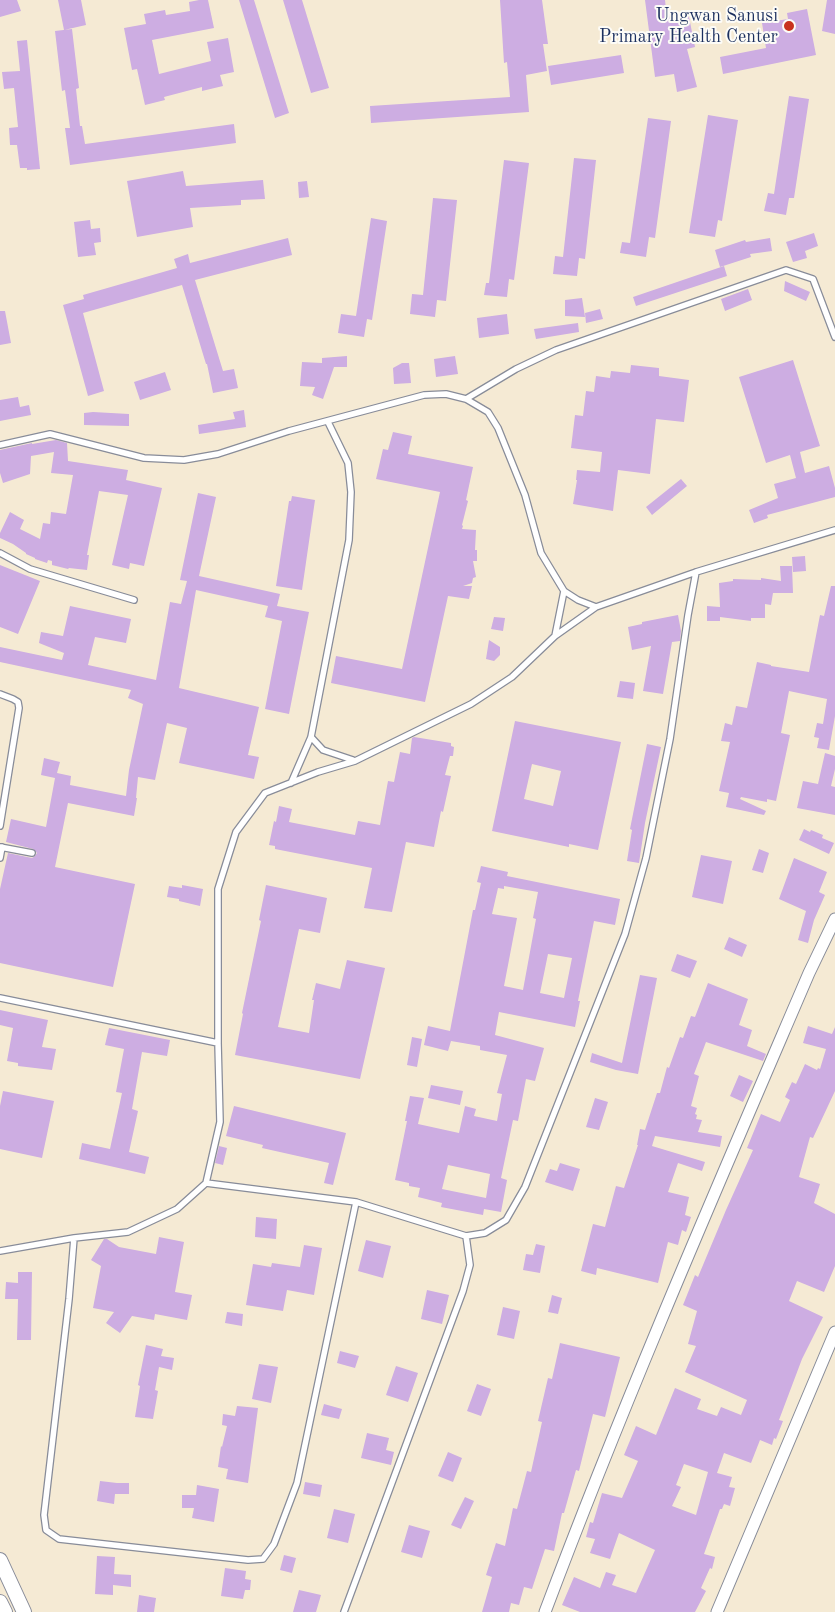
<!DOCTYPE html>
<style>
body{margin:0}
canvas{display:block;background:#f5ead4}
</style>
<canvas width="835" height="1612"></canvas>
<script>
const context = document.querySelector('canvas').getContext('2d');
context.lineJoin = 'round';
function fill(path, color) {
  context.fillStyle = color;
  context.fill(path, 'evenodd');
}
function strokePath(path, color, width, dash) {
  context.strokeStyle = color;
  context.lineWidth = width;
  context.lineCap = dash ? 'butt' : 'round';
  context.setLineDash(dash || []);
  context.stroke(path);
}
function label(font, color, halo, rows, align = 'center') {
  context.font = font + ' "Old Standard TT",serif';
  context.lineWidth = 4;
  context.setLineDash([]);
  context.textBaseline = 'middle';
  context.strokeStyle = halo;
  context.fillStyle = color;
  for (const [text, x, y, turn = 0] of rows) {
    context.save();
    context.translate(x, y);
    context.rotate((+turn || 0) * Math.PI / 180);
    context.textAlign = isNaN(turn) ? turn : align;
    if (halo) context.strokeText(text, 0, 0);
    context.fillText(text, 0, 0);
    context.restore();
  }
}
fill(new Path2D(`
 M0,0H17L21,11L0,17Z
 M58,0H81L86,25L64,30Z
 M199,0H208L214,28L152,40L159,74L211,61L207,42L228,38L234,72L220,75L223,86L202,91V87L164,97L165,100L145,105L137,69L132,70L124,28L146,24L144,14L165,10L166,15L190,11L189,2Z
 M239,0H254L289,113L275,118Z
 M283,0H302L329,88L311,93Z
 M500,0H542L548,44H543L547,71L526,75L529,112L371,123L370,106L510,97L507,62L504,63Z
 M645,0H665L667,17L688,12L695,47L687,49L697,87L677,92L674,74L655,77Z
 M827,0H835V34L822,31Z
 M807,9L816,55L723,74L720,57L766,48L762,23L788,19L787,13Z
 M72,29L79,88L76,89L80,126H82L85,144L234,124L236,143L70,165L65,128H70L65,90L62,91L55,31Z
 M27,40L40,169L27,170V168H20L17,145H10L9,128L18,127L14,88L4,89L2,72L20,71L17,41Z
 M621,55L624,73L551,85L548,66Z
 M789,96L809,99L794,198H789L786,215L764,211L768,193L774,194Z
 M708,115L738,120L722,221L718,220L715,237L689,233Z
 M648,118L671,121L655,238L649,237L646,257L620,253L622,242L630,243Z
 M574,158L596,160L585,259L579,258L577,276L553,274L555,256L563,257Z
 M504,160L529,163L514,280L509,279L507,297L484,295L486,283H489Z
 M183,171L186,186L263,180L265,199L241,200V205L190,208L193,227L137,237L127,181Z
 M307,181L309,197L299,198L298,182Z
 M433,198L457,200L446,301L437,300L435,317L410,314L412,294L423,295Z
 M371,218L387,221L372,320L367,319L364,337L338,333L341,314L356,316Z
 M90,220L91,229L100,228L101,242L94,243L96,255L78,257L74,222Z
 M814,233L818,246L805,251L807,258L793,262L786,242Z
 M288,238L292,255L195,280L223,371L234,369L238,388L213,393L207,364H206L182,285L83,313L104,391L88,396L63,305L84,299L83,295L177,268L174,259L188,254L190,263Z
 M770,238L772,251L750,254L751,257L720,267L715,250L745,240L746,242Z
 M724,266L727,276L636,306L633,297Z
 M785,281L810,292L806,301L784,291Z
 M748,289L752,300L725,311L721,299Z
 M582,298L585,317L565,316V300Z
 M600,309L603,319L586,323L585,313Z
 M0,311H5L11,343L0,345Z
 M507,314L509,334L479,338L477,318Z
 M578,323L579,332L536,339L534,329Z
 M347,356V367H334L323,399L312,395L315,387L300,386L302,362L322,363V358Z
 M455,356L458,374L436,377L434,359Z
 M793,360L820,446L800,452L805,473L829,466L835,488V497L767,515L768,518L754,523L749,510L778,498L774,484L796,478L790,455L766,463L739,377Z
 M402,363H409L411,383L394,384L393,368Z
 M631,365L659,368V376L689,380L684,422L656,419L650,474L618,470L613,511L573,504L577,480H576L577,470L600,472L602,452L571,448L575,415L583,416L586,391L594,392L596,376L610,378L611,371L630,373Z
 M165,372L171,390L140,400L134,382Z
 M18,397L20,407L29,405L31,415L0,421V400Z
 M244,410L246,427L199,434L198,425L235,419L233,412Z
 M93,412L129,414V426L84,425V413Z
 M393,432L412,436L408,454L473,467L466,500L468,501L462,525L463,526L462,529L476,530L475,550H477V561H473L476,577L473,578L472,583L463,586H472L469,599L448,596L425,702L331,683L336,656L402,669L440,492L376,479L383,449L388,450Z
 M56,440L67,443L68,461L128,470L126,480L162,488L144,566L130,563L129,569L112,565L128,495L99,491L87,555H89L87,570L69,568L68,569L52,565V561L48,560L47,563L35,559V558L26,554V553L13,544L0,538V533L10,512L24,520L20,529L40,539L43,523L50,524L51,512L66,514L73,475L51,473L54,452L31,456L30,474L3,483L0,473V450L32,443V444Z
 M681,479L687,486L652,515L646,507Z
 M198,493L216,497L199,576L280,594L277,606L309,612L289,714L265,709L282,621L265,617L268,606L196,590L179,688L259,707L248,755L259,757L254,779L179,763L187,728L167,723L155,780L138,777L136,798H137L134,816L68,803L55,867L135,884L113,987L0,963V889L8,853L32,858L35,856L37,853L33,849L6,842L11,819L46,827L55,778L41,775L44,758L60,762L57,773L71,776L70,785L126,796L129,770L143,704L128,698L131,690L0,662V647L62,660L64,653L39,643L41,632L63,636L70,606L131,619L126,643L95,637L88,665L156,680L170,602L181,604L187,581L180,580Z
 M292,496L315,500L302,590L276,586L289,501H291Z
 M805,556L806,571L793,572L792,557Z
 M0,565L40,581L18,634L0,627Z
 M780,566H792L793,593H773L771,605L765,604V618H751V621L720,617V621H707V606L720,607L719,583L733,581V579L761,580V578L781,581Z
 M831,586H835V716L829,750L817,748L819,738L814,737L817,723L823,724L827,699L789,691L781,733L790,735L776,801L767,799V802L741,797L740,799L766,811L764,815L726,807L729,793L719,791L730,742L721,741L725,723L732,725L736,706L747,708L757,662L771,665V666L809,672L820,615L824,616Z
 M678,615L681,631L680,641L672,642L663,694L643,691L651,646L632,650L628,627L642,624V622Z
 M494,617L505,618L503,631L491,629Z
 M489,640L500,647V655L494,661L486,659Z
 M620,681L635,683L633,699L617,697Z
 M515,721L621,742L598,850L569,844V847L492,831ZM532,764L561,771L553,806L524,799Z
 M414,737L451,743V746L454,747L453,756H450L445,775L451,776L443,812L441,811L434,847L406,842L392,912L364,908L372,868L275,849V846L269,845L274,821L276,822L279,806L292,809L289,822L355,835L358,821L380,825L388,781L394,782L400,752L410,754L412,738Z
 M647,744L661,747L645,823L639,863L627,861L632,830L630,829Z
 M825,753L835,756V769L831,786L835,787V815L797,808L803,781L818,784Z
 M804,829L810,832L811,830L823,835L822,838L834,843L829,854L799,840Z
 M759,849L769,853L763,873L752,870Z
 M701,855L732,861L723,904L692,897Z
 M794,858L827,872L819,892L825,895L814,920L808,943L798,940L806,911L779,899Z
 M481,866L508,872L507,876L620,899L615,925L594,921L578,1001H580L575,1027L499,1012L495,1035L544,1048L535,1081L526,1079L518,1121L513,1120L501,1178L507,1180L501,1212L484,1209L483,1215L441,1207L442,1203L418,1197L420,1188L409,1186V1183L395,1180L407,1121H405L410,1096L424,1098L418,1124L459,1133L465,1106L476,1109L474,1116L497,1121L502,1094L497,1093L507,1055L480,1050V1046L451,1041L448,1051L424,1045L428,1026L450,1031L473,910H475L481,883L477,882ZM504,886L538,892L533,918L536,919L523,990L504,986L517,918L492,914L498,888L504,889ZM548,954L572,958L564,998L540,993ZM448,1165L490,1174L486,1198L442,1189Z
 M182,885L203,889L200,906L179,901V899L167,897L169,886L182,888Z
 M266,885L327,898L320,933L299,929L278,1027L309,1033L314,1000H312L316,983L340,989L347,960L385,968L360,1079L235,1055L243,1014L242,1013L261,921L259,920Z
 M729,937L747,945L742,957L724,949Z
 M677,954L697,961L690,978L671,971Z
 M640,975L657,978L638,1074L616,1070L590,1062L592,1053L622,1063Z
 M708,983L748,999L739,1025L752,1030L747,1046L766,1054L763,1061L706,1042L694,1074L699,1076L691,1106L697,1108L695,1114L697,1115L696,1119L702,1120L698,1132L722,1136L720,1147L655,1136L652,1146L705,1162L702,1171L678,1163L668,1192L689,1197L685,1215L691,1217L686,1232L682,1230L678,1245L668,1242L658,1283L597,1268L596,1275L581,1271L593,1224L605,1227L616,1186L624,1188L638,1145H637L640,1129L645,1130L657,1093H660L667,1067L669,1068L680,1037L683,1038L691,1016L695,1017Z
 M0,1010L48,1020L42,1047L56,1049L52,1070L18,1066V1063L7,1061L13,1028L0,1025Z
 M808,1026L832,1034L835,1027V1091L813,1138L810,1137L799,1177L820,1184L814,1203L835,1214V1266L824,1292L797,1281L789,1301L823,1317L802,1359L779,1420L783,1421L776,1439L774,1438L772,1445L760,1440L751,1463L724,1453L717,1473L732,1477L729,1487L735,1488L730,1506L724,1504L722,1509H720L704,1554L715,1557L712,1569L710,1568L701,1588L706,1591L695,1612H580L562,1605L574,1577L600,1588L606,1572L616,1575L612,1585L636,1593L655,1550L619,1533L610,1559L590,1553L595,1539L586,1537L590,1522L593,1523L602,1493L622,1498L638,1461L624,1455L636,1426L656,1435L675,1388L701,1399L697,1409L717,1416L721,1407L741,1415L747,1400L685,1372L696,1346L688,1344L697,1311L683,1305L695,1275L698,1277L726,1210L753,1150L747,1148L761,1114L780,1122L790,1100L785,1097L792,1082L796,1084L805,1064L817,1070L818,1068L820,1069L826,1049L803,1043ZM684,1464L708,1472L696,1515L672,1506L681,1487L676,1485Z
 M109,1028L170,1040L167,1056L142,1052L132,1109L138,1111L129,1152L149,1157L145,1174L79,1159L82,1143L110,1149L122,1093L116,1092L124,1049L105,1045Z
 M412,1037L422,1039L417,1067L407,1065Z
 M739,1075L753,1081L743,1102L730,1096Z
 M431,1085L463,1091L460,1105L428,1098Z
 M3,1091L54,1101L42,1158L0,1149V1106Z
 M595,1098L608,1102L599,1130L586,1127Z
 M234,1106L346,1133L333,1185L324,1183L329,1163L262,1148L263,1145L226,1136Z
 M219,1146L227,1148L223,1165L215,1163Z
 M560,1163L580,1169L573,1191L545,1182L550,1169L557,1171Z
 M256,1217L277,1219L276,1239L255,1237Z
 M159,1237L184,1242L175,1292L192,1295L187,1320L155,1314L154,1320L132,1316L120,1333L106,1323L114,1312L93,1308L101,1266L91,1260L104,1239H107L119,1247L156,1254Z
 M366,1240L391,1246L383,1278L358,1271Z
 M536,1244L545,1246L540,1273L523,1270L526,1254L533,1255Z
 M304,1245L322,1248L314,1295L287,1290L283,1311L246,1305L253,1264L271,1267L272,1263L300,1267Z
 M18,1272H32L31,1340H17L18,1299H5L6,1282L18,1283Z
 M427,1290L449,1295L442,1324L421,1319Z
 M552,1295L562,1298L558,1314L548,1312Z
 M503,1307L520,1311L514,1339L497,1335Z
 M227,1312L243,1314L242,1326L225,1323Z
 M560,1343L620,1357L605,1417L593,1414L579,1471L576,1470L564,1513H562L554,1551L545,1549L532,1589L524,1587L519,1605L511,1603L509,1612H482L492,1577L486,1575L496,1543L505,1546L513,1508L517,1509L527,1471L531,1472L542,1422L538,1421L548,1378L552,1379Z
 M146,1345L163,1349L161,1356L174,1358L172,1370L159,1367L155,1390L158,1391L153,1419L135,1417L140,1386L138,1385Z
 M340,1351L359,1356L355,1368L337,1363Z
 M259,1364L278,1367L271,1403L252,1399Z
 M396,1366L418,1373L408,1402L386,1395Z
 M477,1384L491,1389L481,1416L467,1411Z
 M324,1404L342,1409L339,1419L321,1415Z
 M237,1406L258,1408L248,1483L226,1479L228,1469L218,1467L221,1446L222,1447L227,1426L222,1425L223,1414L235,1416Z
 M367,1433L389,1438L386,1450L394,1452L391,1465L361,1458Z
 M448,1452L462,1458L453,1482L438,1476Z
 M100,1481L117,1483H129V1494H115L114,1504L97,1501Z
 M305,1482L322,1485L320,1497L303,1494Z
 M197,1485L219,1489L214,1522L192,1518L194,1508H182V1495H196Z
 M465,1497L474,1501L461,1529L451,1525Z
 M334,1509L355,1514L348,1543L327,1538Z
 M409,1525L430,1531L422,1558L401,1552Z
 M284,1555L296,1558L292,1573L280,1570Z
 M97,1556L115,1557L114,1574L131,1575V1587L113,1585V1595L95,1594Z
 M225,1568L246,1571L245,1579L251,1580L250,1590H245L243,1599L221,1596Z
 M299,1590L321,1595L316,1612H293Z
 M139,1595L156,1598L154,1612H137Z`), '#cdade2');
const service = new Path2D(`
 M466,399L516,369L556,350L786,270L813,279L835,337
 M0,445L50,434L144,458L184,460L218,454L289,431L424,395L446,394L466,399L488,412L498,428L525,495L541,553L564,591L578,600L596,607L696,572L835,530
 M0,553L30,569L134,600
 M555,636L596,607
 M0,694L13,699L18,702L19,708L0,826
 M311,737L323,750L353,760
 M291,783L311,737L349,540L351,492L348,463L328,422
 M0,847L32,853
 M0,858L2,847
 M0,998L218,1043
 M206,1183L356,1202L466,1236L485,1233L506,1220L525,1187L625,934L646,858L670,739L688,615L696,572
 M74,1238L69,1299L44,1515L46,1530L59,1539L248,1560L263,1559L274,1544L297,1483L356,1202
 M0,1251L74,1238L128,1232L177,1209L206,1183L220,1122L218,1043V889L236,832L265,793L318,772L355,761L471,704L512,677L555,636L564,591
 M344,1612L463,1291L470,1265L466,1236`);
const minor = new Path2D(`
 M545,1612C626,1396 718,1185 809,973L835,919
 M717,1612L835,1332`);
const tertiary = new Path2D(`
 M0,1560L24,1612
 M0,1602L5,1612`);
strokePath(service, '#888c99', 8);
strokePath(minor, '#888c99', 13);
strokePath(tertiary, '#888c99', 16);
strokePath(service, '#fff', 5.5);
strokePath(minor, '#fff', 11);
strokePath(tertiary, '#fff', 14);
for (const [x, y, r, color] of [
 [789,26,6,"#c8321e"]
]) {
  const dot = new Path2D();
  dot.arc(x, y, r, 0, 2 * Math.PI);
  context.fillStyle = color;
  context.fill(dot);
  strokePath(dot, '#fdfcf7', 2);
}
label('18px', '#1b2f5e', '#fdfcf7', [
 ["Ungwan Sanusi",778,16],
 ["Primary Health Center",778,37]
], 'right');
</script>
